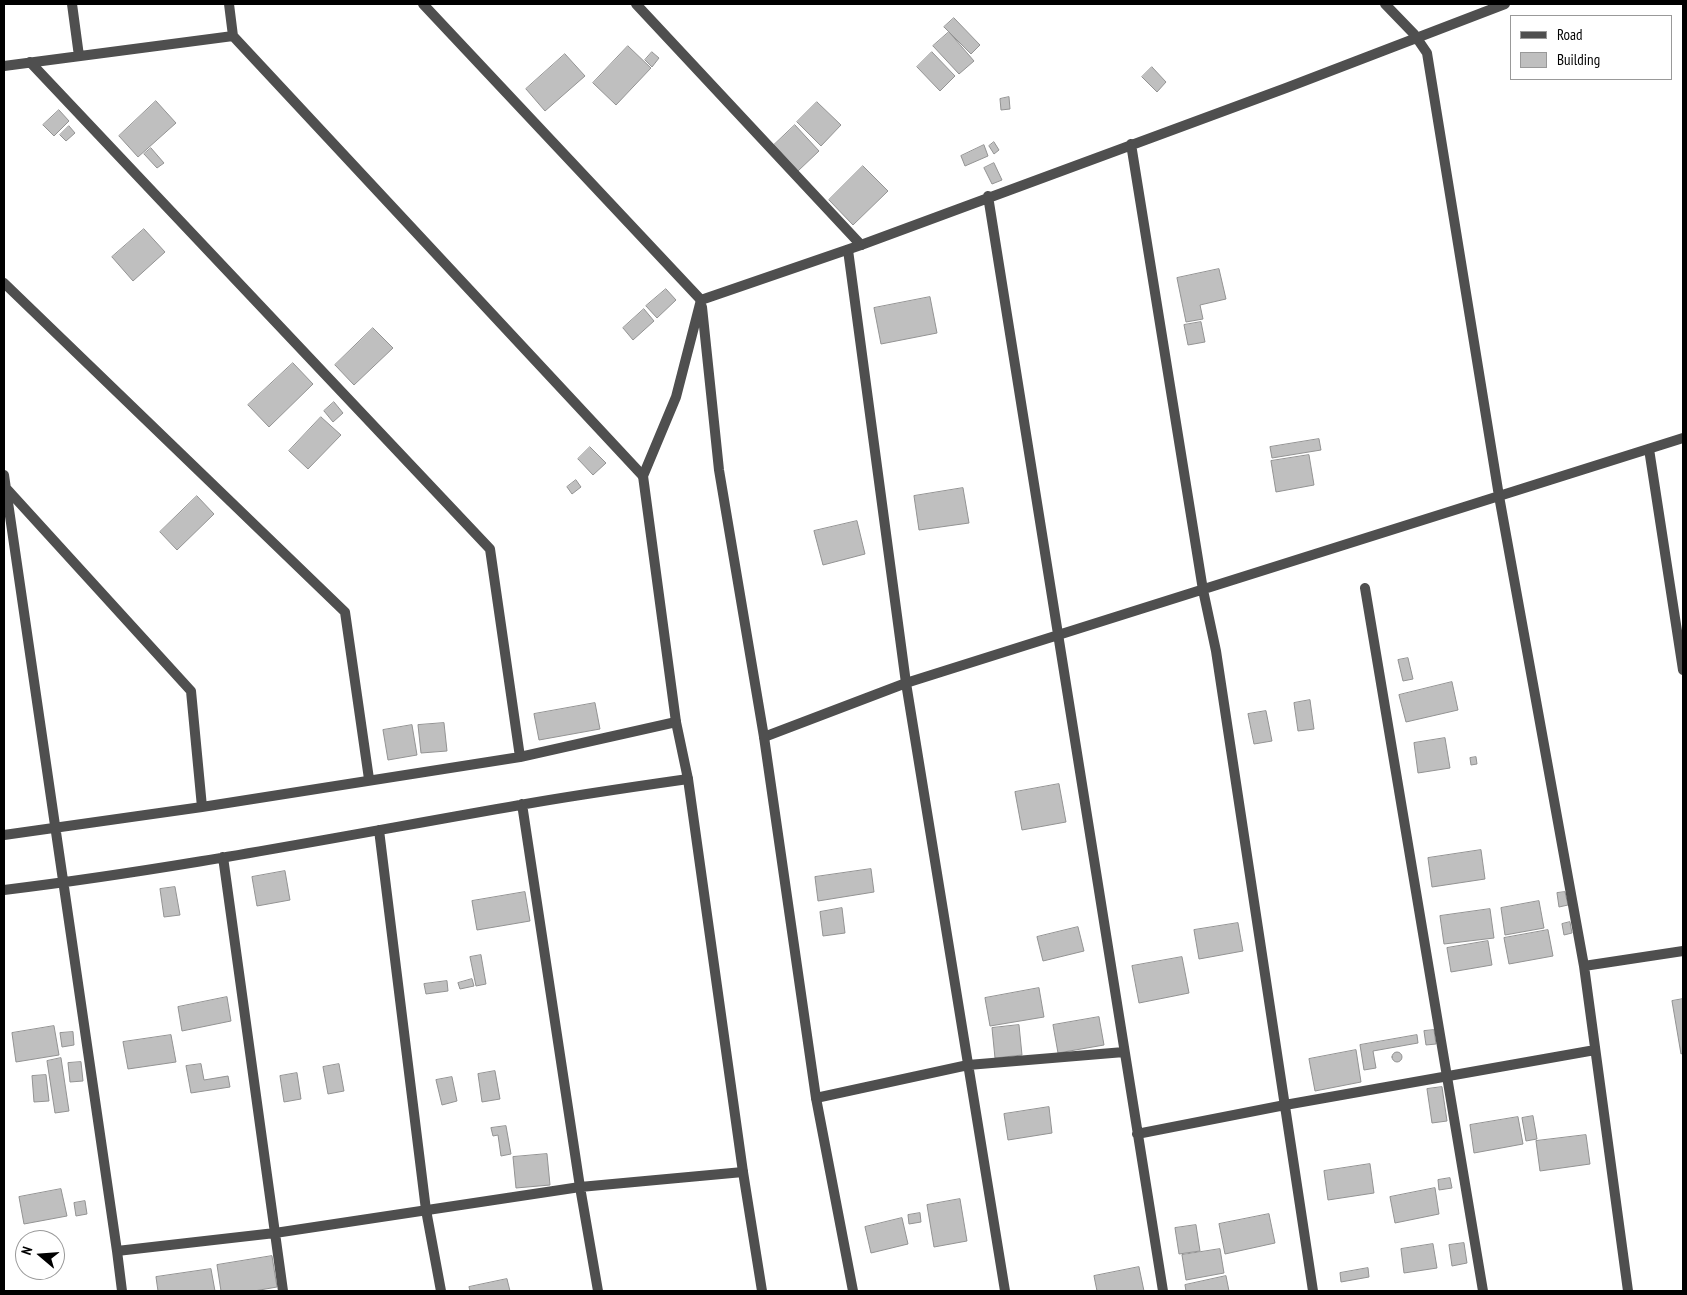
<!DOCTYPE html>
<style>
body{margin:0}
#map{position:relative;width:1687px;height:1295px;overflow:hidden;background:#fff;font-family:"PT Sans Narrow",sans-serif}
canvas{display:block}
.frame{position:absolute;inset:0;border:5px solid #000;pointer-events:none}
.legend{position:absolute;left:1510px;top:15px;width:162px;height:65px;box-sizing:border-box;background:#fff;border:1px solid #999;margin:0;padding:6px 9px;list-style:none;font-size:15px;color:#000}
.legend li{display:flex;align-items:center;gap:10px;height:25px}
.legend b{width:25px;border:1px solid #999}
.north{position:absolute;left:15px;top:1230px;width:50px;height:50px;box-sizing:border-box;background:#fff;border:1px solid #999;border-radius:50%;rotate:288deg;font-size:14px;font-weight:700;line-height:20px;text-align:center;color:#000}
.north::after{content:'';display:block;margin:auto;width:18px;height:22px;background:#000;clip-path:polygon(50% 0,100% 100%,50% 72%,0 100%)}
</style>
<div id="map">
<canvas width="1687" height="1295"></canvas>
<div class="frame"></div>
<ul class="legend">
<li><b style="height:6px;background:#4f4f4f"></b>Road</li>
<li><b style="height:14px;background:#bfbfbf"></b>Building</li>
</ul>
<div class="north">N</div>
</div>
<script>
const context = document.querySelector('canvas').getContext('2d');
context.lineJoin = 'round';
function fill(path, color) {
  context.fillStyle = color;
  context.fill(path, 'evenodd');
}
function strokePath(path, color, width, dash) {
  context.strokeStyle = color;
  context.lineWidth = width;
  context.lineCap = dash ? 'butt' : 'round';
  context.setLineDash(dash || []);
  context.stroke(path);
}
const building = new Path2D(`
 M954,18L980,45L971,54L944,27Z
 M949,32L974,61L959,74L933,46Z
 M628,46L651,68L616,105L593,83Z
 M652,52L659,58L652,67L645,60Z
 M932,52L955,76L940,91L917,67Z
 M565,54L585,76L545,111L526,89Z
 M1152,67L1166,82L1157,92L1142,77Z
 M1009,97L1010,109L1001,110L1000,99Z
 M156,101L176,123L138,157L119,136Z
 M817,102L841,125L821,146L797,122Z
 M59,110L69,121L54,136L43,125Z
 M795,125L819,151L798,171L774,145Z
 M69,126L75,133L66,141L60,135Z
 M994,142L999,150L994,154L989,146Z
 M984,145L988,156L965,166L961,156Z
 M151,148L164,163L157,168L144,154Z
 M994,163L1002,180L992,184L984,168Z
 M863,166L888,191L853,225L829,200Z
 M144,229L165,252L133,281L112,257Z
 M1219,269L1226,299L1200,305L1203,319L1186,322L1177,278Z
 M666,289L676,300L657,318L646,306Z
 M930,297L937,333L881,344L874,308Z
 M644,309L654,321L633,340L623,328Z
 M1201,322L1205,342L1188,345L1184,325Z
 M373,328L393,348L354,385L335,365Z
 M293,363L313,384L269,427L248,405Z
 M334,402L343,413L333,422L324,411Z
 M321,417L341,435L308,469L289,451Z
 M1319,439L1321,450L1272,458L1270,447Z
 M590,447L606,463L593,475L578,459Z
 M1309,455L1314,485L1276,492L1271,461Z
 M576,480L581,487L572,494L567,487Z
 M963,488L969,523L919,530L914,496Z
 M197,496L214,514L177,550L160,532Z
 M857,521L865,554L823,565L814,531Z
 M1408,658L1413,679L1403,681L1398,660Z
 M1452,682L1458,710L1406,722L1399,695Z
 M1310,700L1314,729L1298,731L1294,703Z
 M595,703L600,729L539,740L534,714Z
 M1266,711L1272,741L1254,744L1248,714Z
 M444,723L447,751L421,753L418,725Z
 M412,725L417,755L388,760L383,730Z
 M1445,738L1450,768L1418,773L1414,743Z
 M1476,757L1477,764L1471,765L1470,758Z
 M1059,784L1066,822L1022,830L1015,792Z
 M1481,850L1485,879L1432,887L1428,858Z
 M871,869L874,892L818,901L815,877Z
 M285,871L290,900L257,906L252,877Z
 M175,887L180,915L164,917L160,889Z
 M525,892L530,921L477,930L472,901Z
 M1565,892L1568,905L1559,907L1557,893Z
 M1539,901L1544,928L1505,935L1501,908Z
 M842,908L845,933L823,936L820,912Z
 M1490,909L1494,938L1444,944L1440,916Z
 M1570,922L1572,933L1564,935L1562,924Z
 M1238,923L1243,951L1199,959L1194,930Z
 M1078,927L1084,951L1043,961L1037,937Z
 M1548,930L1553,956L1509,964L1504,938Z
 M1488,941L1492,965L1451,972L1447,948Z
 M481,955L486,984L476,986L470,957Z
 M1182,957L1189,993L1139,1003L1132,966Z
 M472,979L474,986L460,989L458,983Z
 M447,981L448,991L426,994L424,984Z
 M1039,988L1044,1017L990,1026L985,998Z
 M227,997L231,1021L182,1031L178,1007Z
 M1683,999V1053L1681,1054L1672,1001Z
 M1099,1017L1104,1045L1058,1053L1053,1025Z
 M1019,1025L1022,1055L995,1058L992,1028Z
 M54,1026L59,1055L16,1062L12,1033Z
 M1434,1030L1436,1044L1426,1045L1424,1031Z
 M73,1032L74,1045L62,1047L60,1033Z
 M171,1035L176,1062L128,1069L123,1042Z
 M1417,1035L1418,1043L1373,1051L1376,1068L1364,1070L1360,1045Z
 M1356,1050L1361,1082L1315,1091L1309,1059Z
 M1392 1057a5 5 0 1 1 10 0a5 5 0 1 1-10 0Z
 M61,1058L69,1111L55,1113L47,1061Z
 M81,1062L83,1081L70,1082L68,1063Z
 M201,1064L204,1080L228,1076L230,1087L191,1093L186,1066Z
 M339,1064L344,1091L328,1094L323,1067Z
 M495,1071L500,1099L482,1102L478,1074Z
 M297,1073L301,1099L284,1102L280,1076Z
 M46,1075L49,1101L34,1102L32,1076Z
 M452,1077L457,1101L442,1105L436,1080Z
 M1442,1087L1447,1121L1432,1123L1427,1089Z
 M1049,1107L1052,1133L1008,1140L1004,1114Z
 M1533,1116L1537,1139L1526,1141L1522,1118Z
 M1518,1117L1523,1144L1474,1153L1470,1125Z
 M506,1126L511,1154L501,1156L498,1135L493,1136L491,1128Z
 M1586,1135L1590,1164L1540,1171L1536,1141Z
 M547,1154L550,1185L516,1188L513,1157Z
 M1370,1164L1374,1193L1328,1200L1324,1171Z
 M1450,1178L1452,1188L1439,1190L1438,1180Z
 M1435,1188L1439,1214L1395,1223L1390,1197Z
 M61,1189L67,1216L24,1224L19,1197Z
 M960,1199L967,1241L934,1247L927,1205Z
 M85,1201L87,1214L76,1216L74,1203Z
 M920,1213L921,1222L909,1224L908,1215Z
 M1269,1214L1275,1243L1225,1254L1219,1224Z
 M902,1218L908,1244L871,1253L865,1227Z
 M1196,1225L1200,1251L1179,1254L1175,1228Z
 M1464,1243L1467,1263L1452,1266L1449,1245Z
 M1433,1244L1437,1268L1404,1273L1401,1249Z
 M1220,1249L1224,1273L1186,1280L1182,1255Z
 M272,1256L277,1287L254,1291H221L217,1265Z
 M1139,1267L1144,1291H1097L1094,1276Z
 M1368,1268L1369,1277L1341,1282L1340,1273Z
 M211,1269L215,1291H158L156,1277Z
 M1226,1276L1229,1291H1186L1185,1285Z
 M507,1279L510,1291H470L469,1287Z`);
fill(building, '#bfbfbf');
strokePath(building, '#939393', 1);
strokePath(new Path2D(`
 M72,4L79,56
 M229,4L233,36L643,476
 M423,4L701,300
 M1385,4L1414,34L1427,53L1499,496L1584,966L1628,1291
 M30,62L490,549L520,757
 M4,66L233,36
 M1131,144L1203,590L1216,651L1313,1291
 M988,196L1163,1291
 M861,245L1286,88L1505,4
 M848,250L906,683L1005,1291
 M4,283L345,612L369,779
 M1649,449L1683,670
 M4,475L117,1251L122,1291
 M6,488L191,691L202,807
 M1365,588L1483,1291
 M764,737L906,683L1683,438
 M522,804L580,1187L598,1291
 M379,830L426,1210L441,1291
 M4,835L202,807L520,757L676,722
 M223,857L283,1291
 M4,890C177,869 348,835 520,805C576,795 632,787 688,779
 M1584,966L1683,951
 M816,1098L968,1065L1124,1052
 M1137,1134L1285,1105L1595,1050
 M117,1251L275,1233L580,1187L743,1172`), '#4f4f4f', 10);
strokePath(new Path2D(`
 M636,4L861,245L701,300
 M701,300L676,397L643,476L676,722L688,779L743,1172L762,1291
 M702,307L719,470L764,737L816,1098L853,1291`), '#4f4f4f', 10);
</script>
